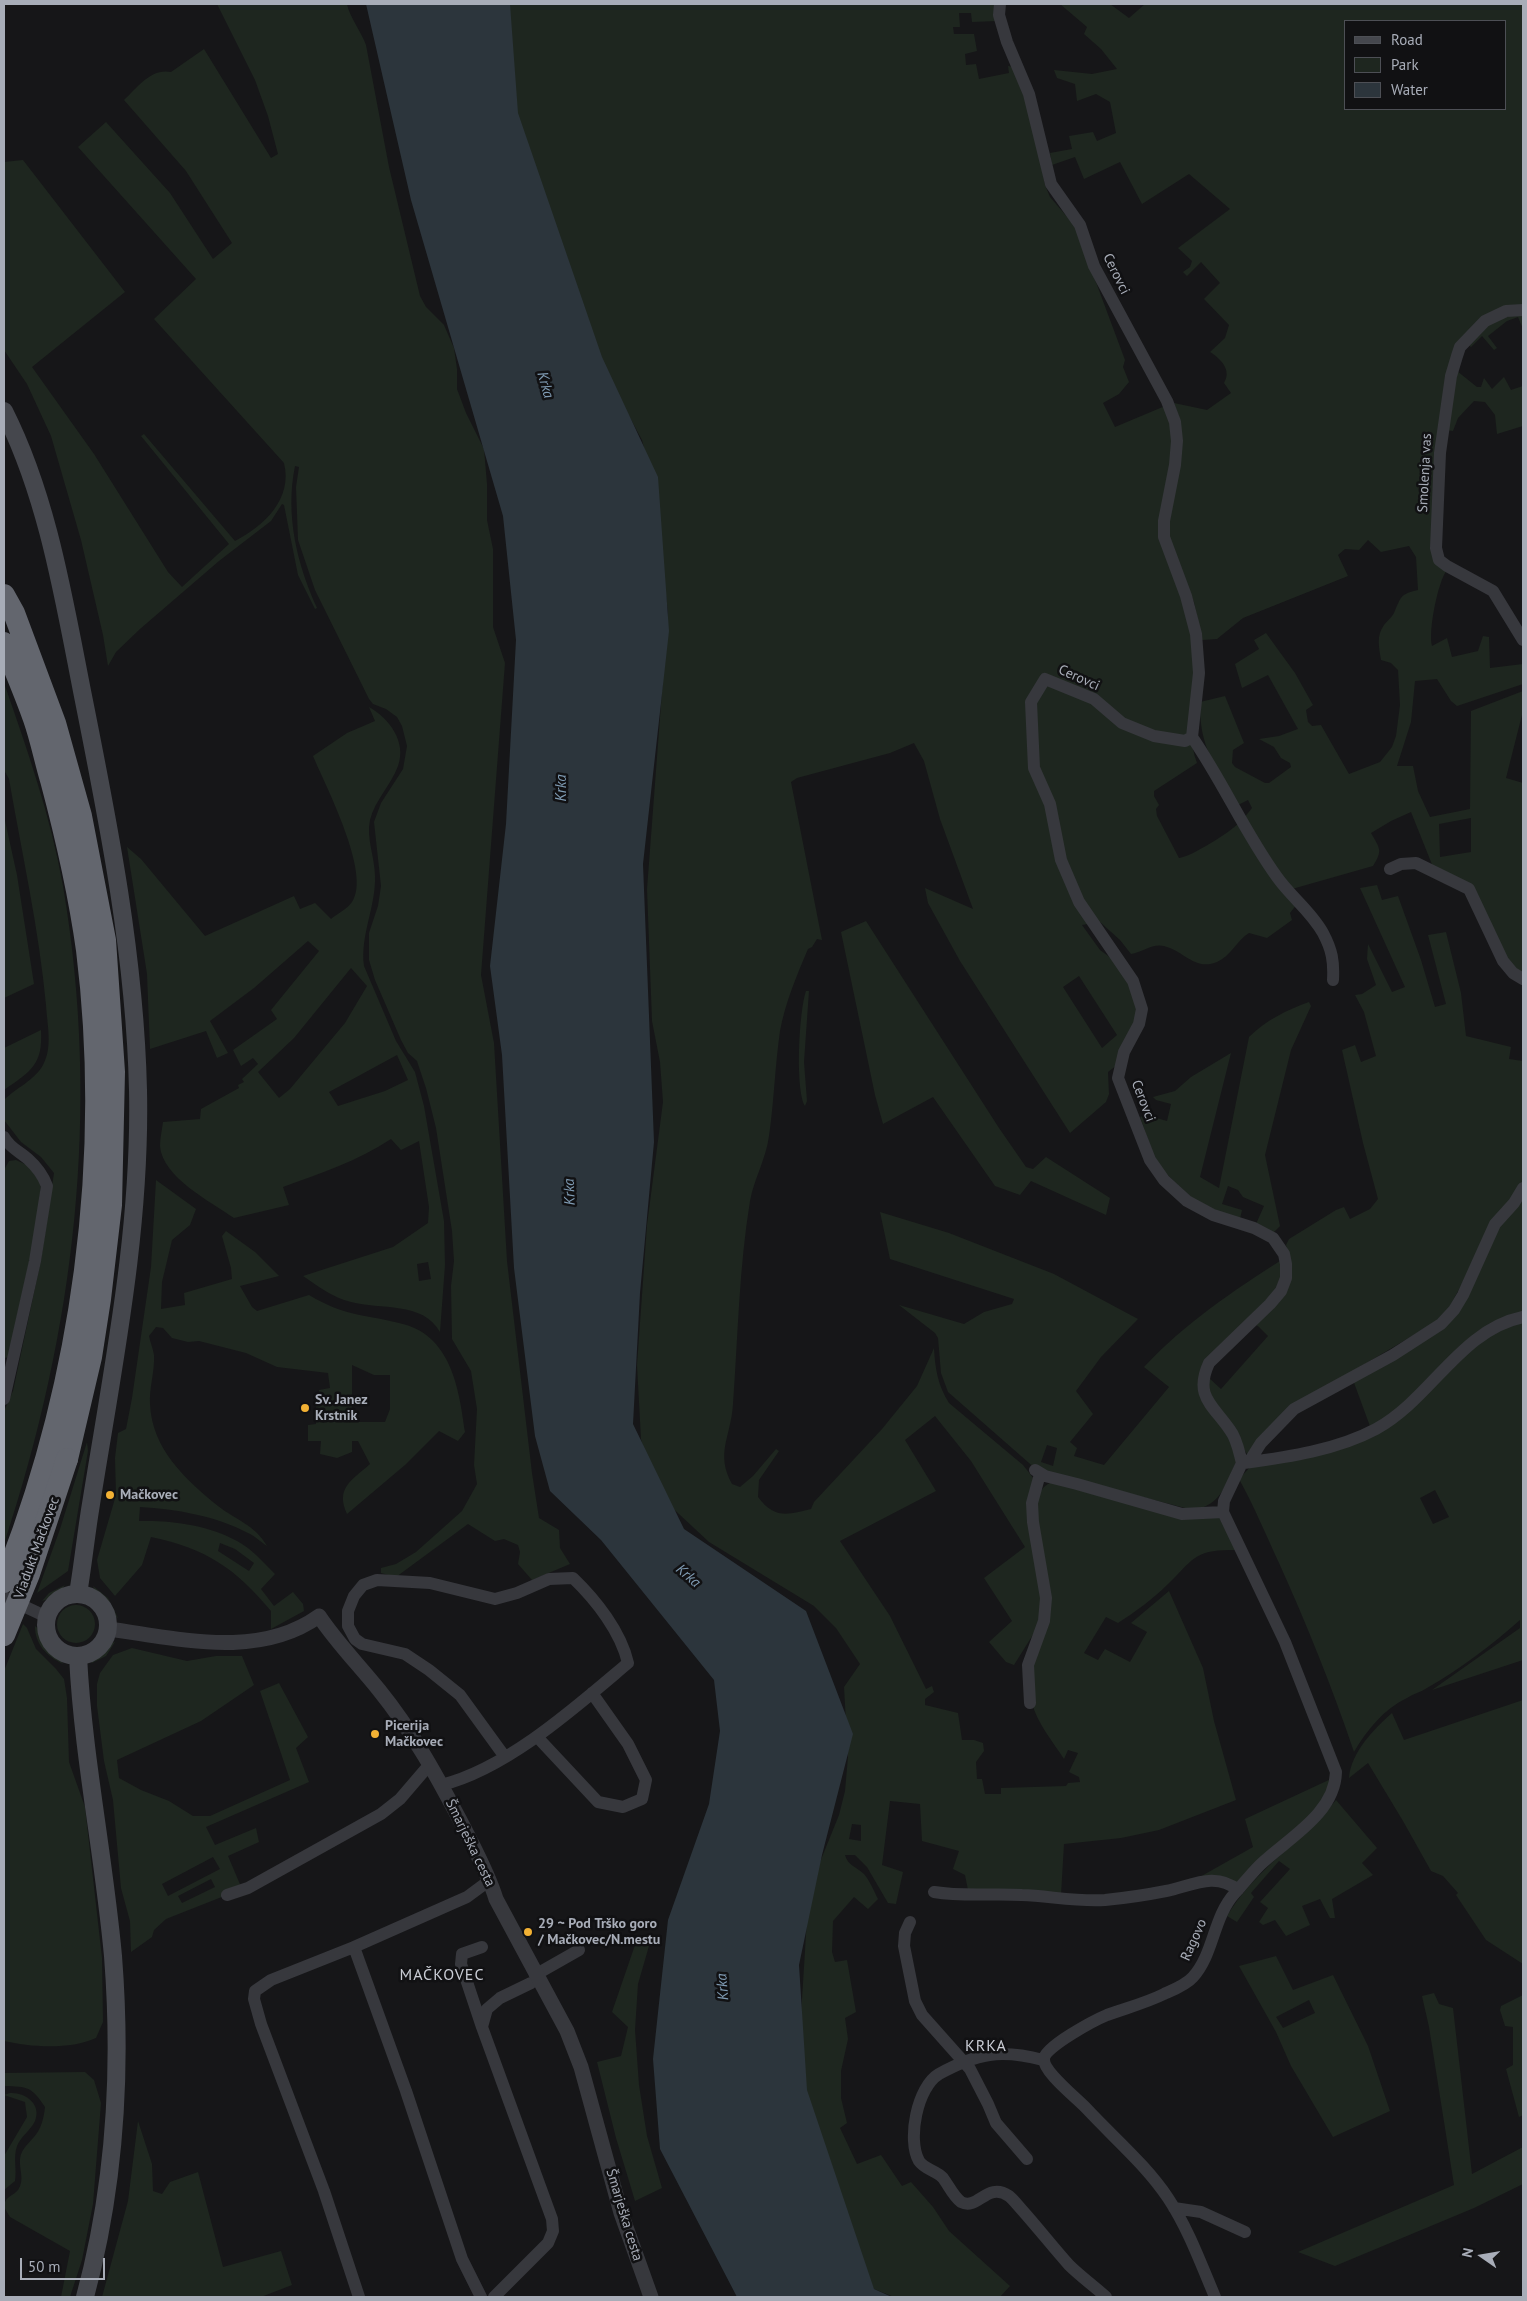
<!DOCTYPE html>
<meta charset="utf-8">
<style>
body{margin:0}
#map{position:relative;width:1527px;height:2301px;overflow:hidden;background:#161618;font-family:"PT Sans",sans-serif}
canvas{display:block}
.frame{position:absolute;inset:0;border:5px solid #a8adb8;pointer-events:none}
.legend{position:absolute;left:1344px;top:20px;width:162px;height:90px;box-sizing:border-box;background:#111113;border:1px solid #4d4f55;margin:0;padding:6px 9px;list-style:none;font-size:15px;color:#a8adb8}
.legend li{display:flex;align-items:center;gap:10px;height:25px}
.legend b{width:25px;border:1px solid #4d4f55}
.north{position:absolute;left:1457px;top:2231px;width:50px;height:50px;-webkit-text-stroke:4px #111113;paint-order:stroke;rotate:283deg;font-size:14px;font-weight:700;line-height:20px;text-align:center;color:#a8adb8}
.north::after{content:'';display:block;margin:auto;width:18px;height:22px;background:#a8adb8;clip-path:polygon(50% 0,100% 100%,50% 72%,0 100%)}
.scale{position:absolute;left:20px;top:2258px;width:85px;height:22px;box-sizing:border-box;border:2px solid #a8adb8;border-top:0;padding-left:6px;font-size:15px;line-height:18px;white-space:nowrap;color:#a8adb8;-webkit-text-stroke:4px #111113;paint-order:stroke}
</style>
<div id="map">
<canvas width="1527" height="2301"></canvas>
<div class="frame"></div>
<ul class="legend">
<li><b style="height:6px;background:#45474d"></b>Road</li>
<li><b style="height:14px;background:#1e261f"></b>Park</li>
<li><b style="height:14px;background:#2c353c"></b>Water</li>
</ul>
<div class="north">N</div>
<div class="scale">50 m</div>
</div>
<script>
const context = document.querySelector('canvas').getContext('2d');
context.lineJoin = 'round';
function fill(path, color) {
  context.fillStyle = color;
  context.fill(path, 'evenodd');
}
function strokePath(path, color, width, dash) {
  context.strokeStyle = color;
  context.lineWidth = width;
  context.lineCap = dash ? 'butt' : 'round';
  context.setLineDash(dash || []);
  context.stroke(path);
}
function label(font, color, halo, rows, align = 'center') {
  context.font = font + ' "PT Sans",sans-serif';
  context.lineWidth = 5;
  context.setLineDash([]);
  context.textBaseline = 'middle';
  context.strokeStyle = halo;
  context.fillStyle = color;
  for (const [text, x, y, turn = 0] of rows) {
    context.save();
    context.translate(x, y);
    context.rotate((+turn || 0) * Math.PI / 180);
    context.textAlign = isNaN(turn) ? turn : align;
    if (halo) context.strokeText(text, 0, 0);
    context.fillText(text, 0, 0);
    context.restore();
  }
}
fill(new Path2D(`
 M217,4H347C349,16 362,33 366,45L389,167L420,296L426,307L444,325L454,348L457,369V389L466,413L484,449L487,484V520L493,549V627L505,663L481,975L494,1043L507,1261L532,1473L539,1518L559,1530L560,1548L570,1564L532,1580L518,1564L520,1552L518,1545L504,1539L495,1541L468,1524L396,1577L381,1573V1568L396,1564L416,1552L462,1511L477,1484L474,1465L477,1409L471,1371L452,1339L451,1286L454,1261L452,1231L436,1128L426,1088L417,1061L408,1053L401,1040L375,980L369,960V933L378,906L381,886L374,822L381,803L403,769L407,746L402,726L397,717L386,709L373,704L369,699L315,590L298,540L296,487L299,467L295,466C285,515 297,564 317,608L315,609L298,575L284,505L282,504L271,521L219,561L140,629L116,652L108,666L103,635L81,540L51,436L27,384L4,350V162L23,160L125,292L32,367L94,454L168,572L182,587L229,544L141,436L144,434L235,541C264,526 293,499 284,463L154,319L196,279L78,147L106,122L170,193L213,259L232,243L186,171L124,100C138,87 151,68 171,72L204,49L271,158L278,154L268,116L255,80Z
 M496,4H997V21L972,22L971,13H959L960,27H953L954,34H974L977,51L965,54L966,65L976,64L979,79L1009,73L1008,66L1014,67L1030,106L1045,185L1050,197L1075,226L1125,360L1123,367L1129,382L1119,394L1103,403L1115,427L1165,406C1183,453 1162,483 1161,529C1161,555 1177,581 1185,605C1189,617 1190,630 1192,642C1198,682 1183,724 1197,763L1154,791V796L1159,805L1156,809L1157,816L1179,858C1191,857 1230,832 1239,823C1244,818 1248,813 1252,808L1248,800L1238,805C1216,766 1199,749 1200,702L1225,696L1244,743L1233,750L1232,763L1235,767L1265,783H1269L1291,767L1290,763L1281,758L1274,747L1259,739L1279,736L1298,729L1268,675L1242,688L1235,664L1259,649L1254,640L1266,633L1295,673L1313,705L1306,710L1308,722L1312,726L1321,725L1349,774L1380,762L1392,747L1396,736L1400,705L1398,670L1391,663L1381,660C1379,647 1376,636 1384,625C1387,621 1392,617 1394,613C1401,597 1400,594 1418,590L1416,557L1409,546L1381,552L1368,540L1359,550L1345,549L1338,555L1348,576L1243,618L1217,639L1202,640L1194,602L1175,557L1168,533L1181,442V423L1174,403L1207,410L1231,393L1224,383C1232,370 1221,359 1210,352L1225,338L1229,325L1204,299L1220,283L1201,262L1187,276L1183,272L1190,267L1192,261L1178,248L1230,209L1189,174L1142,204L1120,162L1084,179L1075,157L1052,165L1050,153L1072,149L1069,136L1093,132L1097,141L1116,133L1110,102L1096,94L1077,101L1075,84L1057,78L1054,70L1092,74L1117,69L1101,49L1084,34L1087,27L1060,4H1110L1129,18L1145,4H1523V306C1490,308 1459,330 1450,363C1447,374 1446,386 1445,397C1439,428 1438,457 1438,488C1438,512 1432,537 1435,561L1447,570C1438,581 1428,631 1432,646L1447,638L1452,657L1478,651L1483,636L1489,637L1490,668L1523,664V684L1457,706L1451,701L1437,679L1415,681L1411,722L1397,766H1413L1418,791L1430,817L1470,809L1471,711L1523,691V711L1506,778L1523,783V976L1506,962L1469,885L1443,874L1433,867L1411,812L1391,821L1371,833C1380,849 1383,850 1373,866L1292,889L1287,896L1297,904L1290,913L1292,920L1267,938L1249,933C1237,940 1231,956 1217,962C1195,971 1184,951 1164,946C1153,943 1142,952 1131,954L1120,940L1100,922L1082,925L1100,950L1115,961L1127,977L1137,997L1138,1017L1121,1052L1117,1065L1108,1072L1109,1094L1106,1102L1070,1133L960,961L928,903L925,888L973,909L940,819L924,761L914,743L890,753L797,778L791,782L822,940L817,939L812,947L808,949C797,975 785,1003 780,1031C775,1066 774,1101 769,1136C766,1159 754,1179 750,1201C739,1268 738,1336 733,1404C731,1437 715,1453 732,1484L740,1487L753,1476L776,1449L779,1451L759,1480L758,1497C774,1519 788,1515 811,1509L814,1502L882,1429L917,1386L934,1348C935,1368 938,1386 949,1403L1023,1465L1034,1479L1029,1510L1032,1541L1043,1599L1039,1625L1014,1665L1006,1662L989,1642L1012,1621L984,1578L1025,1547L971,1461L935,1416L905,1440L936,1491L840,1541L890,1616L926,1689L932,1686L934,1692L925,1699V1705L958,1713L962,1740H974L983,1743L984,1751L976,1762L977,1779H982L985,1794H1001V1788L1066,1786L1068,1783L1080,1782L1079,1777L1069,1772L1078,1753L1068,1750L1064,1759C1053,1742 1037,1723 1032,1703C1022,1667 1051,1634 1048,1598C1047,1574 1018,1488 1054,1482L1177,1515L1218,1516L1236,1545L1235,1550C1194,1549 1193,1560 1167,1585C1153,1599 1135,1612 1118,1623L1106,1617L1084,1653L1098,1660L1105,1649L1130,1662L1147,1632L1131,1623L1169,1591L1203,1668L1214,1721L1236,1800L1159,1830L1121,1838L1064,1844L1061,1895L1021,1892L969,1895L965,1875L953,1869L959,1851L922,1841L920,1804L890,1801L882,1865L903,1872L896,1904L888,1903L867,1867L855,1855H845C848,1866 857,1867 864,1874C870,1881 874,1891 878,1899L868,1909L854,1897L833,1921L832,1952L835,1962L847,1960L856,2012L845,2018L848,2039L841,2071V2098L847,2123L840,2128L857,2164L881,2155L902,2186L911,2182L933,2207L949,2231L1010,2286L1000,2297H894L874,2289L859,2270L845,2244L827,2193L815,2128L805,2099L798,2064L808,1902L816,1872L839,1815L845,1791L848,1757L844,1687L860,1664L836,1628L814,1606L709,1542L665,1501L651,1478L641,1439L637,1365L647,1225L663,1102L660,1062L652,1021L647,889L668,612L652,479L642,440L598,358L523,162L517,116L494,12ZM1346,21H1506V109H1346ZM1471,818V852L1440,857L1439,824ZM1079,976L1117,1035L1102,1048L1063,987ZM852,1824L861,1825V1841L849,1839Z
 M1523,313V329L1518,317L1507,321L1488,336L1497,348L1494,350L1482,336L1471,347L1467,344L1492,320Z
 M1457,371L1477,387H1481L1484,378L1492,389L1504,377L1511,390L1523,386V426L1497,434L1495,415L1485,402L1474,401L1458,418L1453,431L1446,430Z
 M4,683C27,749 51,817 63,886C101,1110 75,1329 4,1544V1411L13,1391L41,1260L54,1173L41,1157L21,1142L4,1120V1100C16,1088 35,1080 43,1065C53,1047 47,1024 46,1005C39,929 22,854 9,779L4,770Z
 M369,707C389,718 407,742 398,766C391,785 375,800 370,820C366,838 375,858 375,876C376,907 360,935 364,966L396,1041L415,1072L424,1106L444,1221L445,1265L440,1332C423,1301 380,1310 351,1302C332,1297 319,1287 303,1276L393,1247L428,1223L429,1207L419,1141L401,1150L391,1139C358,1161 321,1173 283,1187L289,1205L234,1218C211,1202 162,1177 160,1146C160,1138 162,1130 163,1122L200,1119L201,1109L239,1088L238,1085L244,1082L242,1079L258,1064L253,1058L241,1066L233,1050L277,1019L271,1010L319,951L308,941L254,988L210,1021L228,1053L217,1058L206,1031L150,1049L147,974L127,847L141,859L205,936L294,896L300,909L315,903L331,919C337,914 347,909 352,902C372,874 325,785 313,756L347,733L375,721ZM351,968L367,986L345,1023L290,1089L279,1098L258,1072L294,1038ZM397,1055L408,1080L385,1091L338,1106L329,1092ZM428,1262L431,1279L419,1281L417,1264Z
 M4,816L17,875L34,984L4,998Z
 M1377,885L1382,900L1398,896L1421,960L1435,1007L1446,1004L1428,935L1446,932L1461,993L1466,1036L1511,1047L1509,1059L1523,1061V1660L1432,1690L1520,1628V1620C1492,1645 1460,1669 1427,1688C1421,1692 1413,1694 1407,1698C1384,1709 1367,1730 1354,1752C1332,1687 1307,1625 1279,1563C1266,1535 1254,1506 1239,1479L1251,1466L1371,1429L1353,1380L1448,1324L1477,1256L1444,1317L1294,1406L1247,1454L1208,1393V1377L1221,1389L1268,1336L1258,1326L1253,1324L1277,1301L1289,1255L1286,1245L1289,1239L1336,1210L1344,1207L1350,1219L1370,1209L1378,1199L1363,1143L1342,1050L1355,1045L1361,1062L1376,1056L1364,1012L1355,995L1362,994L1376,985L1367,959L1368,944L1392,992L1405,987L1360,888ZM1435,1490L1449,1517L1433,1524L1420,1498Z
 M866,921L999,1128L1026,1167L1033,1169L1046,1157L1110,1198L1106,1215L1031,1181L1020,1195L995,1186L933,1097L883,1124L875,1095L841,932Z
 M806,991H809L804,1062L807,1101L805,1106C795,1089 799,1011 806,991Z
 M1309,1002L1311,1006L1291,1050L1265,1155L1280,1226L1273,1233L1256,1224L1264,1206L1243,1197L1238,1190L1228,1186L1222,1204L1242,1210L1240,1219L1221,1213L1192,1198L1157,1165L1140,1117L1146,1115L1167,1121L1171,1104L1156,1100L1153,1097L1175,1091L1191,1077L1231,1053L1200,1177L1219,1188L1249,1037C1266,1020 1287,1010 1309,1002Z
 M41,1030C43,1065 31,1071 4,1090V1048Z
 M16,1160L29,1166L41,1184L36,1232L8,1357L5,1358L4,1356V1170L9,1161Z
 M156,1180L196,1209L190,1225L172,1240L162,1282L161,1309L185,1305L184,1293L232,1279L231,1268L222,1236L226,1231L255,1252L279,1276L240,1286L252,1307L257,1311L309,1295C344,1316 362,1314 399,1323C451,1334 459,1388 465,1432L458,1441L439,1431L405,1465L347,1514C335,1488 352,1480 370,1464L358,1441H352V1452L337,1458L320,1454L321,1441H308V1425L316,1424V1407L319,1400V1390L330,1388L328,1373L277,1367L246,1353L199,1341L188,1342L172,1338L163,1328L156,1327L149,1336C150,1342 153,1348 154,1355C155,1371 149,1388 150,1404C152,1449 185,1479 218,1506C236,1520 255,1525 267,1546C261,1542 255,1536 248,1533C216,1516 176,1509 140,1507L139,1521C170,1520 209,1525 237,1541C252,1549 263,1562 275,1574L261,1589L274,1606L293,1592L303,1604L304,1611L271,1629V1611C235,1568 207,1549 151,1537L142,1565L115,1596L100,1578L97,1560L116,1495L115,1458L118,1433L126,1429L132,1398L151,1267ZM352,1365L374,1375H390V1409L385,1422H352ZM220,1543L235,1549L254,1563L249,1571L218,1551Z
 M880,1212L949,1233L1054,1274L1138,1319L1101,1357L1076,1391L1093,1414L1070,1442L1077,1448L1074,1456L1104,1465L1169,1387L1144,1367C1185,1323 1233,1291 1283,1259L1280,1286L1201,1374L1229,1435L1237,1460C1226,1484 1222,1505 1193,1510L1037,1470L948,1392L941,1373L938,1338L935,1333L899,1305L964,1324L984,1312L1012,1304L1014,1299L890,1259ZM1047,1445L1057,1448L1053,1466L1041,1462Z
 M87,1442L88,1451L68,1571L37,1593L60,1529Z
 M65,1585L56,1597L42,1601L49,1593Z
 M93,1586L108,1598L118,1618C108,1612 96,1597 93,1586Z
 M57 1624a19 19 0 1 1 38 0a19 19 0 1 1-38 0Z
 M23,1624L27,1628L36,1649L56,1669L64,1679L67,1698L69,1762L85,1807L102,1958L103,2022L96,2038C70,2050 30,2047 4,2041V1671Z
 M35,1626L42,1632L46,1642L63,1664C47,1656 35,1645 35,1626Z
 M115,1642L106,1656L92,1663V1658L106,1644Z
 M132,1648L187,1661L216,1656H242L254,1685L201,1721L117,1760L119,1778L141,1790L169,1801L193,1816H210L290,1780L260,1691L279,1683L308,1737L296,1748L309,1782L206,1827L215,1845L256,1828L259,1842L228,1856L242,1889L166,1919L154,1930L152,1937L131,1952L130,1921L121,1888L113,1800L104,1761L97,1706V1684L100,1673L113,1655ZM213,1857L220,1869L168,1896L162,1884ZM211,1879L215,1887L182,1903L178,1896Z
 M1523,1700V1964L1486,1940L1456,1895L1458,1893L1443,1876L1431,1871L1403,1821L1368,1763L1349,1778C1351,1752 1374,1729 1392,1713L1404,1740Z
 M1333,1778L1322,1804L1239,1884L1198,1878L1253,1847L1245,1819Z
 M1336,1800L1377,1848L1362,1863L1373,1875L1332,1899L1335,1918H1330L1320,1899L1302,1906L1310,1925L1286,1936L1275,1920L1263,1925L1259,1922L1268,1908L1260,1902L1290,1869L1279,1861L1251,1893L1254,1897L1237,1922L1227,1916C1255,1869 1302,1842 1336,1800Z
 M635,1945L649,1946L638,1984L635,2030L639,2085L647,2136L662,2188L635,2201L616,2138L597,2062L621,2056L628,2027L612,2012Z
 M1276,1956L1293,1990L1333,1975L1368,2046L1390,2111L1333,2137L1291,2066L1276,2032L1239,1966ZM1309,2000L1315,2013L1283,2028L1276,2017Z
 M1434,1993L1439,2004L1453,2008L1472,2174L1523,2147V2184L1474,2208L1335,2266L1298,2252L1454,2185L1429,2027L1422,1996Z
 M1523,1995V2115L1519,2117L1506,2069L1513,2065V2027L1505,2026L1500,2010L1501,2006Z
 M85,2072L94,2080L101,2103L93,2204L82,2260L70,2297H61L70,2251L10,2217L4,2207C5,2196 12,2197 18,2190C25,2180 19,2170 20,2159C21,2148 31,2142 37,2133C42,2126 44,2116 45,2107C31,2086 28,2087 4,2086V2073Z
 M10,2093C25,2092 42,2104 35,2121C31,2130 21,2136 17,2146C13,2157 17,2169 15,2181L4,2190V2156L27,2117L25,2102L4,2095Z
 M138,2121L152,2164L153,2191L162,2194L170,2182L198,2172L223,2267L281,2251L292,2285L261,2297H102L128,2201Z`), '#1e261f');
fill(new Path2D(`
 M366,4H510L518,113L602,357L658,477L669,631L643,864L654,1142L640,1293L633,1424L684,1529L806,1611L853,1734L822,1855L799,1965L807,2090L874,2289L892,2297H737L660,2149L653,2059L668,1920L709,1804L720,1731L714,1680L601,1540L550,1491L535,1436L514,1268L502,1055L490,966L506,824L516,640L503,516L411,200Z`), '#2c353c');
strokePath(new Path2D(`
 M1000,4L999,15L1007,42L1029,94L1051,184L1080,225L1094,266L1167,401L1175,422L1177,441L1175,465L1164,521V537L1186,596L1196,634L1199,673L1192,737L1185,741L1154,736L1122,723L1094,699L1045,679L1031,702L1034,768L1050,804L1061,860L1079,902L1133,981L1142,1009L1139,1024L1124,1052L1118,1078L1150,1160L1164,1180L1187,1201L1213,1215L1254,1228L1273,1238L1284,1254L1286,1264V1278L1281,1291L1270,1304L1209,1363C1194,1396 1212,1404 1230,1430C1237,1439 1239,1452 1242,1463
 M1523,310L1506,311L1485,321L1460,347L1457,356L1451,376L1440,453L1436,548L1439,560L1447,566L1493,591L1523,640
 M1192,737C1223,782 1245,833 1277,877C1291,897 1311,911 1323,933C1332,950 1334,961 1333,980
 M1390,869L1401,864L1416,863L1469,889L1503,961L1513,973L1523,979
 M4,1137C10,1148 19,1151 28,1159C37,1167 43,1175 47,1186L35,1261L4,1399
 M1249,1462L1261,1443L1294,1409L1393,1355L1441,1324L1454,1310L1463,1295L1495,1224L1514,1203L1523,1188
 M1244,1463C1288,1457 1337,1450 1376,1429C1431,1399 1460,1330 1523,1317
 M1035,1470L1045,1476L1077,1484L1182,1514L1223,1512
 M4,1597L47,1617
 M1030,1703L1028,1665L1044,1621L1046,1598L1033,1522L1032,1503L1040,1474
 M540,1740L598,1802L623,1807L642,1799L646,1780L628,1744L592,1693
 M441,1785C507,1769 577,1706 628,1663C621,1632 596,1600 573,1578L549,1579L517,1593L495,1599L430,1583L377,1580L363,1585L354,1596L348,1611V1626L355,1639L362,1644L405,1654L429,1670L460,1695L505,1757
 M934,1892C965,1897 991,1893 1022,1895C1049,1896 1078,1902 1105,1900C1125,1898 1146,1895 1166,1891C1191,1886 1215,1871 1238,1890
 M227,1895L248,1888L381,1814L400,1799L430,1764
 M910,1922L905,1933L904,1946L915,2001L922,2015L970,2069L988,2104L996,2123L1027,2159
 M354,1947L406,2091L462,2259L481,2297
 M535,1975L579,1950
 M482,2027L461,1964L462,1954L482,1947
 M1043,2060C1001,2049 977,2053 939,2074C917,2087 907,2140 919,2161C925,2170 936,2170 943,2178C949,2186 953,2196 961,2202C978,2211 987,2181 1009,2196C1014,2200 1018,2206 1022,2210C1038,2228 1053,2247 1069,2265C1080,2276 1094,2286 1106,2297
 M1174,2208L1201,2212L1245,2232
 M359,2297L324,2191L261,2024L254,1999L255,1991L271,1980L354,1947L467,1897L490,1880
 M494,2297L548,2243L553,2231L552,2219L482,2027L487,2009L500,1998L531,1983
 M1215,2297C1201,2264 1188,2228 1168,2198C1146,2165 1114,2138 1087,2109C1078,2099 1043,2072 1044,2059C1044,2047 1095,2020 1107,2015C1126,2008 1146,2003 1164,1994C1173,1990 1186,1985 1193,1977C1214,1954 1213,1917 1235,1893C1243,1884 1251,1874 1260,1865C1287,1839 1335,1814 1336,1772L1285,1642L1223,1512L1224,1501L1242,1463`), '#37383d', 12);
strokePath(new Path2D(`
 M108,1629C177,1638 258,1660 319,1616C337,1643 359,1665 379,1690C413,1732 438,1778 463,1826C475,1850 488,1873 496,1899L567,2031L581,2067L621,2213L651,2297`), '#37383d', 15);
strokePath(new Path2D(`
 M4,411C48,498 64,600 83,696C109,826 135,957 138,1090C141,1230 113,1366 91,1504C86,1534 83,1564 78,1594
 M46 1625a31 31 0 1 1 62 0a31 31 0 1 1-62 0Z
 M78,1656C83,1757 104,1856 113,1956C122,2071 115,2186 85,2297`), '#45474d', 18);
strokePath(new Path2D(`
 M4,595L14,613L55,723L81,816L105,940L114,1072L111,1205L100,1299L91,1357L67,1459
 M4,643C14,668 25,693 34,719C41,739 45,760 51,780C66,836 79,893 87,950C113,1161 83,1385 4,1582`), '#63666e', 22);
strokePath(new Path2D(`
 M4,1635L29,1574L67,1459`), '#63666e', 22);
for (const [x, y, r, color] of [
 [305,1408,5,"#f2b134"],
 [110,1495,5,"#f2b134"],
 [375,1734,5,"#f2b134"],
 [528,1932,5,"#f2b134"]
]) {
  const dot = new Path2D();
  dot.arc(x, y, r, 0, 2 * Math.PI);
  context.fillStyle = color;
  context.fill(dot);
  strokePath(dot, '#111113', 2);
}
label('14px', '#a8adb8', '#111113', [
 ["Cerovci",1116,274,64],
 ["Smolenja vas",1425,473,-87],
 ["Cerovci",1079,678,24],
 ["Cerovci",1143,1101,69],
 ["Viadukt Mačkovec",37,1548,-70],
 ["Šmarješka cesta",470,1843,64],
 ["Ragovo",1194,1940,-66],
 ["Šmarješka cesta",624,2215,73]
]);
label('bold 14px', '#a8adb8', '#111113', [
 ["Sv. Janez",315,1400],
 ["Krstnik",315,1416],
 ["Mačkovec",120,1495],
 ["Picerija",385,1726],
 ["Mačkovec",385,1742],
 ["29 ~ Pod Trško goro",538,1924],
 ["/ Mačkovec/N.mestu",538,1940]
], 'left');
label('italic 15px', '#7f9bb3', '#111113', [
 ["Krka",545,385,74],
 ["Krka",562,788,-90],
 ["Krka",570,1192,-92],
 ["Krka",688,1576,41],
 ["Krka",723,1987,-94]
]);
context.letterSpacing = '1px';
label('16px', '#c9ccd4', '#111113', [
 ["MAČKOVEC",442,1975],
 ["KRKA",986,2046]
]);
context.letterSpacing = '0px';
</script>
